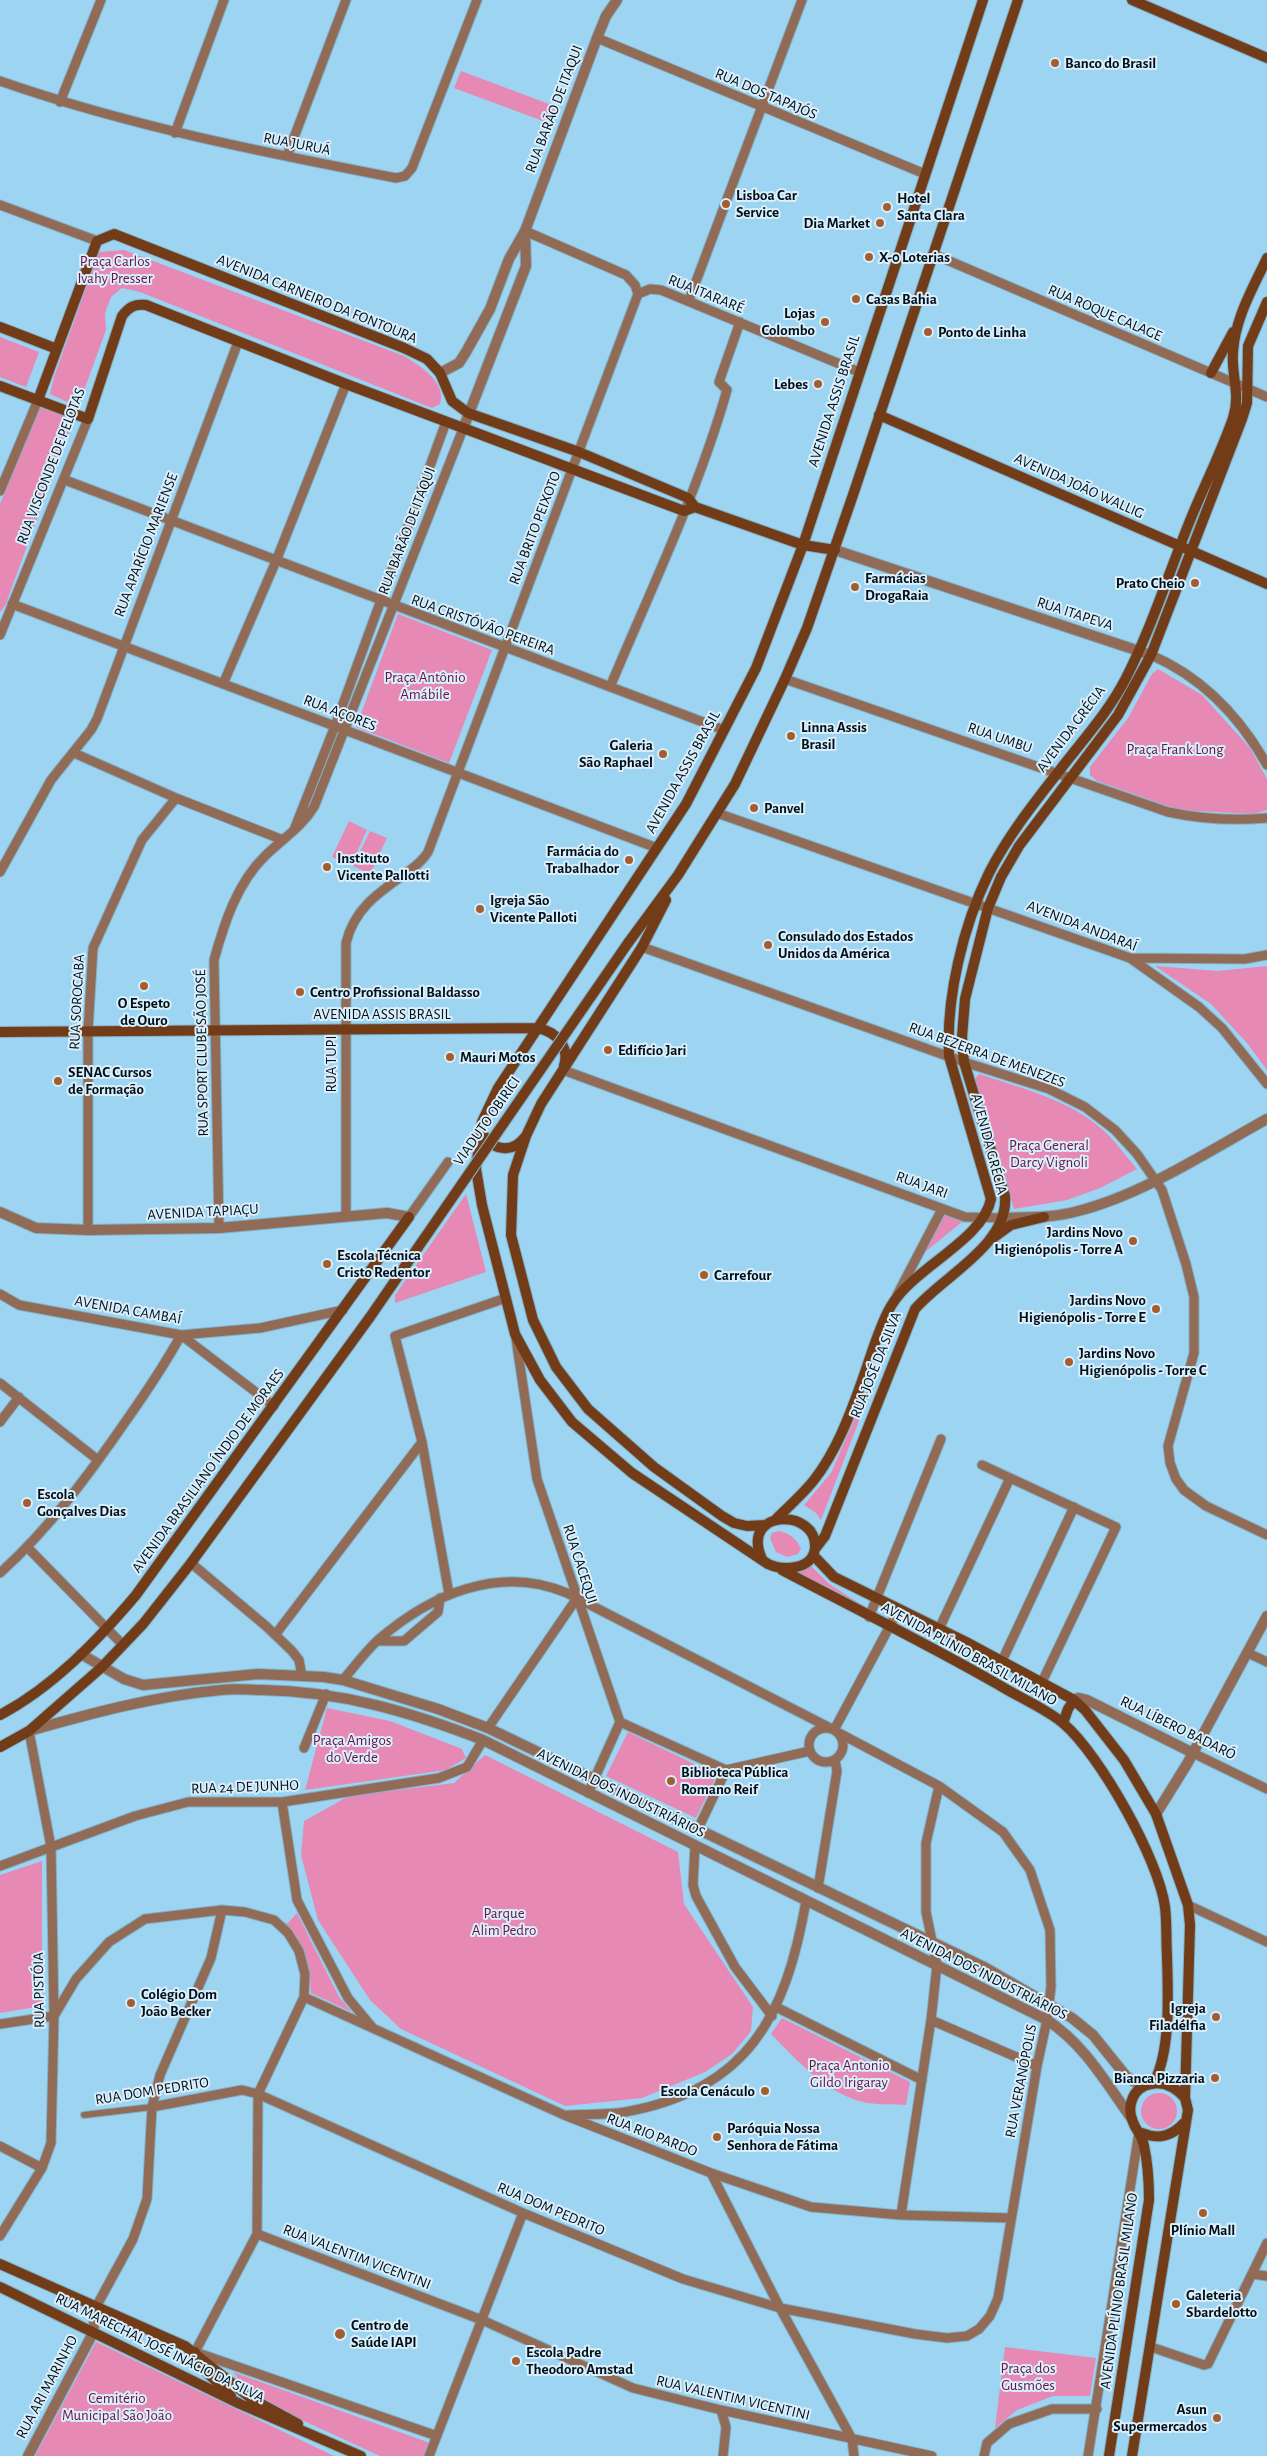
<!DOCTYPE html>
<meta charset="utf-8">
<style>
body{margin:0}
canvas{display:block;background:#9cd4f1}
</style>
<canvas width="1267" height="2456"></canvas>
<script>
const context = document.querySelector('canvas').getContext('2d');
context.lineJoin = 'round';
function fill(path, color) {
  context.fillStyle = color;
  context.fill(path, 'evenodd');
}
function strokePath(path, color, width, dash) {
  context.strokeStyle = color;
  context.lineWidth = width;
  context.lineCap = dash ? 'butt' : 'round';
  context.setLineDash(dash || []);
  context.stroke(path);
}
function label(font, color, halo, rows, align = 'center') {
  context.font = font + ' "Alegreya Sans",sans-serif';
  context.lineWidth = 4;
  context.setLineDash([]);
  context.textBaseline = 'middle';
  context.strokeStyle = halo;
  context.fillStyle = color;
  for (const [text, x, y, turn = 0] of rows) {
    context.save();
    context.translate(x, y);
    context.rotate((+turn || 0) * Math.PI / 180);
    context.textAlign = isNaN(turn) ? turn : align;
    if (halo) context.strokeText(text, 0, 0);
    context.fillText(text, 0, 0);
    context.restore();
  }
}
fill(new Path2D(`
 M461,71L557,107L551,124L454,88Z
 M124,250L404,356C419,365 447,382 440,404L432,408L140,292L122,288L111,297L105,313L106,330L78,407L50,394L54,377L99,252Z
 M0,337L39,352L26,387L0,377Z
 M40,407L74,418L5,606L0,612V504Z
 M398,614L492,650L449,763L356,727Z
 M1158,669L1202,695L1250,748L1267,779V810L1254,814L1179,810L1097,781L1090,775V767L1128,718L1152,674Z
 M349,821L367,830L351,865L332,857Z
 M370,831L387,838L370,874L353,866Z
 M1155,966L1218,971L1267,966V1070L1247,1043L1211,1004Z
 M979,1074C1021,1088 1071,1100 1104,1131C1116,1142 1126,1156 1137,1169L1100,1188L1067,1200L1014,1209L975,1079Z
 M466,1194L486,1272L395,1303V1295Z
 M944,1213L962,1220V1222L925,1252Z
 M898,1319L821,1520L816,1513L804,1505L831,1473Z
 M779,1531C789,1533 797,1539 801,1549L798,1554L787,1557L776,1552L770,1538L772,1533Z
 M811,1566L828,1583L865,1607L794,1572L803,1571Z
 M327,1708L390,1721L462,1749L466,1758L446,1770L305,1790Z
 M628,1732L717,1775L696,1818L606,1776Z
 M485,1755L678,1852L684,1904L753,2007L751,2031L732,2054L705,2072L642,2098L565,2106L401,2029L370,2000L318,1920L301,1855L304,1821L349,1796L454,1783Z
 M42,1861V2006L0,2013V1875Z
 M297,1913L339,1997L352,2012L311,1993C310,1966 304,1941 282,1923H288Z
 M782,2018L910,2082L906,2105C894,2104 880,2105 868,2103C828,2096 798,2061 771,2034Z
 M1141 2111a18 18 0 1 1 36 0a18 18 0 1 1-36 0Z
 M96,2342L334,2456H35Z
 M1005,2347L1096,2358L1090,2396H1053L1017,2410L995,2428Z
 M233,2372L430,2443L425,2456H380L254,2398Z`), '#e689b4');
const pedestrian = new Path2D(`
 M84,2115L152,2107`);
const minor = new Path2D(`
 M597,38L925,174
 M0,81C129,126 262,152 396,178L405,176L412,168L477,0
 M60,102L101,0
 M175,133L224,0
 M287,156L346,0
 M0,205L97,241
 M525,231L626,275L635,285L638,294
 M933,254L1267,397
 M638,294L650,289L661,290L859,372
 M689,300L802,0
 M65,480L724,730
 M0,491L38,400
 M12,604L657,848
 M0,635L88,419
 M1151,655C1202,677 1240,717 1267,765
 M785,679L1168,812C1201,819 1233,821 1267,818
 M223,684L276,561L346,384
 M610,687C651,589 698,492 727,390L719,382L740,322
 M74,753L176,798L283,840
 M717,813L1130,958L1199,1007L1222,1028L1267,1084
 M294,830L335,726L446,422
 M0,872L51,780L91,730L97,719L238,342
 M642,947L964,1062L1049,1089L1085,1107L1115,1130L1137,1154L1162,1190L1186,1264L1194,1297V1353L1168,1446L1170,1463L1176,1479L1184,1490L1206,1506L1267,1535
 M1130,958L1245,959L1267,955
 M563,1070L965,1217L1003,1218
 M346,1216V943C354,909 378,893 405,874C414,867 422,862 428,852L638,294
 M409,1217L448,1162
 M219,1228L214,960C224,924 237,883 265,856C282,839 301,828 314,807L463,429
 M88,1230V1031L93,948L142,840L176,798
 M0,1294L19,1305L181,1335L260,1328L343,1310
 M897,1295L942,1209
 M181,1335L274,1406
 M516,1339L537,1479L620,1722L588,1793
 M0,1383L98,1460
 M0,1422L19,1397
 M982,1465L1116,1527L1042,1682
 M28,1548L123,1645
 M191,1563L267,1627L292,1651L299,1660L302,1676
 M0,1573C50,1528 90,1473 128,1418C147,1391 165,1364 181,1335
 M449,1594L422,1442L395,1336L506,1298
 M869,1617L941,1439
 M939,1629L1010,1478
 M275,1635L422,1442
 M378,1641H404L438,1612L440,1598
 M1248,1653L1267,1662
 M1002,1661L1074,1507
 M343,1680C354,1667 365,1652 378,1640C430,1595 499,1564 567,1593L832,1729
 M620,1722L726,1770
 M809 1745a17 17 0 1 1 34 0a17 17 0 1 1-34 0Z
 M488,1728L577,1598
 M834,1730L899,1609
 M304,1748L326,1694
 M1193,1753L1267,1789
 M282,1802L297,1900L348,1998L372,2027
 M698,1829L726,1770L810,1751
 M695,1845L693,1885L696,1896L735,1967L772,2016
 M0,1866L135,1816L188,1802H282L439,1778L467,1767L483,1740
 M818,1888L837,1771L835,1760
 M1188,1905L1267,1942
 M304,1997L564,2115L711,2173L811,2207L901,2215L1011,2218
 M776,2007L922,2080
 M54,2016L76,1979L109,1942L145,1919L222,1910L245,1912L274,1920L288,1933L299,1951L305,1974L304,1997L258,2094L257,2234L195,2352L437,2436
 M931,2020L1037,2066
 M0,2024L54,2016
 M152,2107L242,2090L258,2094L523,2213L683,2279L780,2308L915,2334L947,2338L967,2336L979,2329L990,2316L998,2298L1037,2066L1047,2020L1051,1987L1050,1930L1030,1870L1003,1832L939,1786L839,1733
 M568,2115C587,2114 607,2115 625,2112C749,2090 786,2015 806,1901
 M0,2146L42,2168
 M711,2173L780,2308L852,2439L854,2456
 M901,2215L931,2020L937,1965L926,1912V1843L939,1786
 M257,2234L482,2320L633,2388L721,2410L932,2456
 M0,2236L42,2168L51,2143L54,2016L51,1847L29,1731
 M1252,2274L1267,2276
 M96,2307L133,2239L147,2199L152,2107L160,2075L211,1958L222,1910
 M1151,2347L1204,2365L1208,2364L1267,2243
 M721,2410L726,2427L723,2456
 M429,2456L523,2213
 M984,2456L987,2443L1009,2424L1052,2409H1097
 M1088,2456L1139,2132`);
const tertiary = new Path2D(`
 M440,373L459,363L466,352L490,309L509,259L525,231L597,38L606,16L617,0
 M463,429L526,266L525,232
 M835,550L1151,655
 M0,1212L36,1228L88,1230L219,1228L387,1213L409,1217
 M1003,1218C1028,1217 1054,1218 1078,1211C1142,1195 1209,1151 1267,1119
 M81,1654L124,1679L143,1685L258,1674L324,1677L343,1680L438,1709L488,1728L986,1968L1072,2018L1093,2035L1126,2076L1142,2087
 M1074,1700L1078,1698L1087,1700L1193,1753
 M29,1731C92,1713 155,1696 221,1690C234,1688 249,1690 262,1690C340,1691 411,1712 483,1740L1047,2020C1085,2045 1106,2083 1132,2119
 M1156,1814L1187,1764L1267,1616
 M28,2456L93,2333L96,2307`);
const secondary = new Path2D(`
 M1132,0L1267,58
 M0,327L57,349
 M1211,373L1233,332
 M0,386L88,419L122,316C129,307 134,304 146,305L346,384L684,511L695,507
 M38,400L97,241L114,234L404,348L427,359L440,373L452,401L468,413L579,452L688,498L695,507L803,545L835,550
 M879,415L1267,584
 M666,900L642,947L541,1104L526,1136L513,1175L511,1235L533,1320L556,1367L588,1409L654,1467L722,1516L734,1523L747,1526L766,1525
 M628,943L678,875L735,784L785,679L807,628L854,492L1018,0
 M0,1032L538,1028C556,1032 570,1046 564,1066
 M485,1137C496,1152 514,1152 525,1137
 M993,1238L1011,1225L1044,1217
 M777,1518C789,1506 803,1494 814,1480C836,1452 850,1415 862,1381C870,1359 879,1326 891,1306C913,1268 983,1240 991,1199L949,1056C946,997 963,926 989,873C1007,837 1034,803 1059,771C1082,741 1108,713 1126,678C1151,629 1168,575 1189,523C1203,488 1221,453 1233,418C1241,394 1231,376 1233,352C1235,318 1253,288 1267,258
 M815,1549L825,1536L915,1309C943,1276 1009,1245 1005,1196L964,1062L962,1037L965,999L988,908L1001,877L1019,846L1118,715L1151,655L1242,419L1247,403L1248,346L1267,302
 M813,1555L834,1577L966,1642L1074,1700L1085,1710L1124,1760L1156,1814L1188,1905L1190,1925L1185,2098L1188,2110L1132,2456
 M762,1559C739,1508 818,1508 815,1548C813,1570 783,1571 768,1564L632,1473L572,1422L540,1380L515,1334L482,1205L476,1169L482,1122L498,1088L686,804L756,668L803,545L983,0
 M782,1570C854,1608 928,1644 999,1685C1018,1697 1047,1709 1064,1724C1100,1755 1159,1860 1165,1907C1167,1923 1166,1940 1167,1956C1168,1995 1171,2049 1154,2083
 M0,1715C53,1687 98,1640 136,1595L409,1217
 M1063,1723L1068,1709L1074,1700
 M0,1747L29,1731L102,1667L143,1624L191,1563L370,1317
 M1142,2133C1159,2140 1172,2136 1184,2123
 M0,2264L185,2346L252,2399L298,2424
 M0,2287L240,2404L361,2456
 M195,2352L198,2364L231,2396
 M1109,2456L1149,2200C1149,2181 1148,2164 1144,2146C1141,2132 1137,2133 1133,2122C1126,2106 1133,2087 1151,2084C1165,2081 1176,2088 1185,2098`);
strokePath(pedestrian, '#80b1ca', 8);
strokePath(minor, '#80b1ca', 11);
strokePath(tertiary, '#80b1ca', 12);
strokePath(secondary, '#80b1ca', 12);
strokePath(pedestrian, '#916b55', 6);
strokePath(minor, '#916b55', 9);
strokePath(tertiary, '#916b55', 10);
strokePath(secondary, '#723c18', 10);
const secondaryBridge = new Path2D(`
 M370,1317L628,943`);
strokePath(secondaryBridge, '#80b1ca', 12, []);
strokePath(secondaryBridge, '#723c18', 10);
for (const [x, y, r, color] of [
 [1055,63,5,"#a35d31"],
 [726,204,5,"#a35d31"],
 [887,207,5,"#a35d31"],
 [880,223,5,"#a35d31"],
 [869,257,5,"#a35d31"],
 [856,299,5,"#a35d31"],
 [825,322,5,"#a35d31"],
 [928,332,5,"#a35d31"],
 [818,384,5,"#a35d31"],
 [1195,583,5,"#a35d31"],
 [855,587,5,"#a35d31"],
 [791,736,5,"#a35d31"],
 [663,754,5,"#a35d31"],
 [754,808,5,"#a35d31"],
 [629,860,5,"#a35d31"],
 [327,867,5,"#a35d31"],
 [480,909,5,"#a35d31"],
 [768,945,5,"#a35d31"],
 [144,986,5,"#a35d31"],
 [300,992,5,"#a35d31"],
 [608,1050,5,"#a35d31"],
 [450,1057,5,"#a35d31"],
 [58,1081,5,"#a35d31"],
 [1133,1241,5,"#a35d31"],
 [327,1264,5,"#a35d31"],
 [704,1275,5,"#a35d31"],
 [1156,1309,5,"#a35d31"],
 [1069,1362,5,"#a35d31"],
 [27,1503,5,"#a35d31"],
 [671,1781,5,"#a35d31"],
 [131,2003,5,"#a35d31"],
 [1216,2017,5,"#a35d31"],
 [1215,2078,5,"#a35d31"],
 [765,2091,5,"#a35d31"],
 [717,2137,5,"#a35d31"],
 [1203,2213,5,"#a35d31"],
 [1176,2304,5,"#a35d31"],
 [340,2334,6,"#a35d31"],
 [516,2361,5,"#a35d31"],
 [1217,2418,5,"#a35d31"]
]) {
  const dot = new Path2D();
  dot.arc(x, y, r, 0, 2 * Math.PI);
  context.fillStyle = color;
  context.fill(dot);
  strokePath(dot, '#daeffb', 2);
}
label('bold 15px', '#00101a', '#daeffb', [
 ["Banco do Brasil",1065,63],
 ["Lisboa Car",736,195],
 ["Service",736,212],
 ["Hotel",897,198],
 ["Santa Clara",897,215],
 ["Dia Market",870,223,"right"],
 ["X-0 Loterias",879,257],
 ["Casas Bahia",866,299],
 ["Lojas",815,313,"right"],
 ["Colombo",815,330,"right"],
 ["Ponto de Linha",938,332],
 ["Lebes",808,384,"right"],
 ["Farmácias",865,578],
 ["DrogaRaia",865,595],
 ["Prato Cheio",1185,583,"right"],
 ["Linna Assis",801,727],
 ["Brasil",801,744],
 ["Galeria",653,745,"right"],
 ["São Raphael",653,762,"right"],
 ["Panvel",764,808],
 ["Farmácia do",619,851,"right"],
 ["Trabalhador",619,868,"right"],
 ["Instituto",337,858],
 ["Vicente Pallotti",337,875],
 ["Igreja São",490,900],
 ["Vicente Palloti",490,917],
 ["Consulado dos Estados",778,936],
 ["Unidos da América",778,953],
 ["Centro Profissional Baldasso",310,992],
 ["O Espeto",144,1003,"center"],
 ["de Ouro",144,1020,"center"],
 ["Edifício Jari",618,1050],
 ["Mauri Motos",460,1057],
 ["SENAC Cursos",68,1072],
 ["de Formação",68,1089],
 ["Jardins Novo",1123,1232,"right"],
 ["Higienópolis - Torre A",1123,1249,"right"],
 ["Escola Técnica",337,1255],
 ["Cristo Redentor",337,1272],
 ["Carrefour",714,1275],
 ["Jardins Novo",1146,1300,"right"],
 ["Higienópolis - Torre E",1146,1317,"right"],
 ["Jardins Novo",1079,1353],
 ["Higienópolis - Torre C",1079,1370],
 ["Escola",37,1494],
 ["Gonçalves Dias",37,1511],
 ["Biblioteca Pública",681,1772],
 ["Romano Reif",681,1789],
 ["Colégio Dom",141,1994],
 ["João Becker",141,2011],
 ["Igreja",1206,2008,"right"],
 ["Filadélfia",1206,2025,"right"],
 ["Bianca Pizzaria",1205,2078,"right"],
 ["Escola Cenáculo",755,2091,"right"],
 ["Paróquia Nossa",727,2128],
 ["Senhora de Fátima",727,2145],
 ["Plínio Mall",1203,2230,"center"],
 ["Galeteria",1186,2295],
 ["Sbardelotto",1186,2312],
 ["Centro de",351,2325],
 ["Saúde IAPI",351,2342],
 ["Escola Padre",526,2352],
 ["Theodoro Amstad",526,2369],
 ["Asun",1207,2409,"right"],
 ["Supermercados",1207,2426,"right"]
], 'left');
label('15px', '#00101a', '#daeffb', [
 ["RUA DOS TAPAJÓS",766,94,23],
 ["RUA BARÃO DE ITAQUI",554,109,-69],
 ["RUA JURUÁ",297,144,11],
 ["RUA ITARARÉ",706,294,22],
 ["AVENIDA CARNEIRO DA FONTOURA",317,299,22],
 ["RUA ROQUE CALAGE",1105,313,23],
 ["AVENIDA ASSIS BRASIL",834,401,-72],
 ["RUA VISCONDE DE PELOTAS",51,466,-69],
 ["AVENIDA JOÃO WALLIG",1079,486,24],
 ["RUA BRITO PEIXOTO",535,528,-69],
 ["RUA BARÃO DE ITAQUI",407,531,-69],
 ["RUA APARÍCIO MARIENSE",146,545,-69],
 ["RUA ITAPEVA",1075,614,18],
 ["RUA CRISTÓVÃO PEREIRA",483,625,20],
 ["RUA AÇORES",340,713,21],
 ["AVENIDA GRÉCIA",1071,729,-53],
 ["RUA UMBU",1000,738,19],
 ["AVENIDA ASSIS BRASIL",683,772,-61],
 ["AVENIDA ANDARAÍ",1082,926,21],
 ["RUA SOROCABA",77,1002,-87],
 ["AVENIDA ASSIS BRASIL",382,1014],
 ["RUA SPORT CLUBE SÃO JOSÉ",202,1053,-91],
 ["RUA BEZERRA DE MENEZES",987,1055,20],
 ["RUA TUPI",331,1064,-90],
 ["VIADUTO OBIRICI",487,1121,-55],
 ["AVENIDA GRÉCIA",989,1144,75],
 ["RUA JARI",922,1185,20],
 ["AVENIDA TAPIAÇU",203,1212,-3],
 ["AVENIDA CAMBAÍ",128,1310,10],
 ["RUA JOSÉ DA SILVA",876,1365,-68],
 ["AVENIDA BRASILIANO ÍNDIO DE MORAES",208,1471,-54],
 ["RUA CACEQUI",580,1564,72],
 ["AVENIDA PLÍNIO BRASIL MILANO",969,1654,29],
 ["RUA LÍBERO BADARÓ",1178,1728,26],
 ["RUA 24 DE JUNHO",245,1787,-2],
 ["AVENIDA DOS INDUSTRIÁRIOS",621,1793,26],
 ["AVENIDA DOS INDUSTRIÁRIOS",984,1974,27],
 ["RUA PISTÓIA",39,1990,-91],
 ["RUA VERANÓPOLIS",1021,2081,-79],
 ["RUA DOM PEDRITO",152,2091,-9],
 ["RUA RIO PARDO",652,2135,21],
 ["RUA DOM PEDRITO",551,2209,23],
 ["RUA VALENTIM VICENTINI",357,2257,21],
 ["AVENIDA PLÍNIO BRASIL MILANO",1119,2291,-82],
 ["RUA MARECHAL JOSÉ INÁCIO DA SILVA",160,2348,26],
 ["RUA ARI MARINHO",47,2387,-62],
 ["RUA VALENTIM VICENTINI",733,2398,13]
]);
label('15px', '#6a1244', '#daeffb', [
 ["Praça Carlos",115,261],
 ["Ivahy Presser",115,278],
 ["Praça Antônio",425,677],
 ["Amábile",425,694],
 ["Praça Frank Long",1175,749],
 ["Praça General",1049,1145],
 ["Darcy Vignoli",1049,1162],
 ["Praça Amigos",352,1740],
 ["do Verde",352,1757],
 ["Parque",504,1913],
 ["Alim Pedro",504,1930],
 ["Praça Antonio",849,2065],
 ["Gildo Irigaray",849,2082],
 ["Praça dos",1028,2368],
 ["Gusmões",1028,2385],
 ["Cemitério",117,2398],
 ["Municipal São João",117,2415]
]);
</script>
